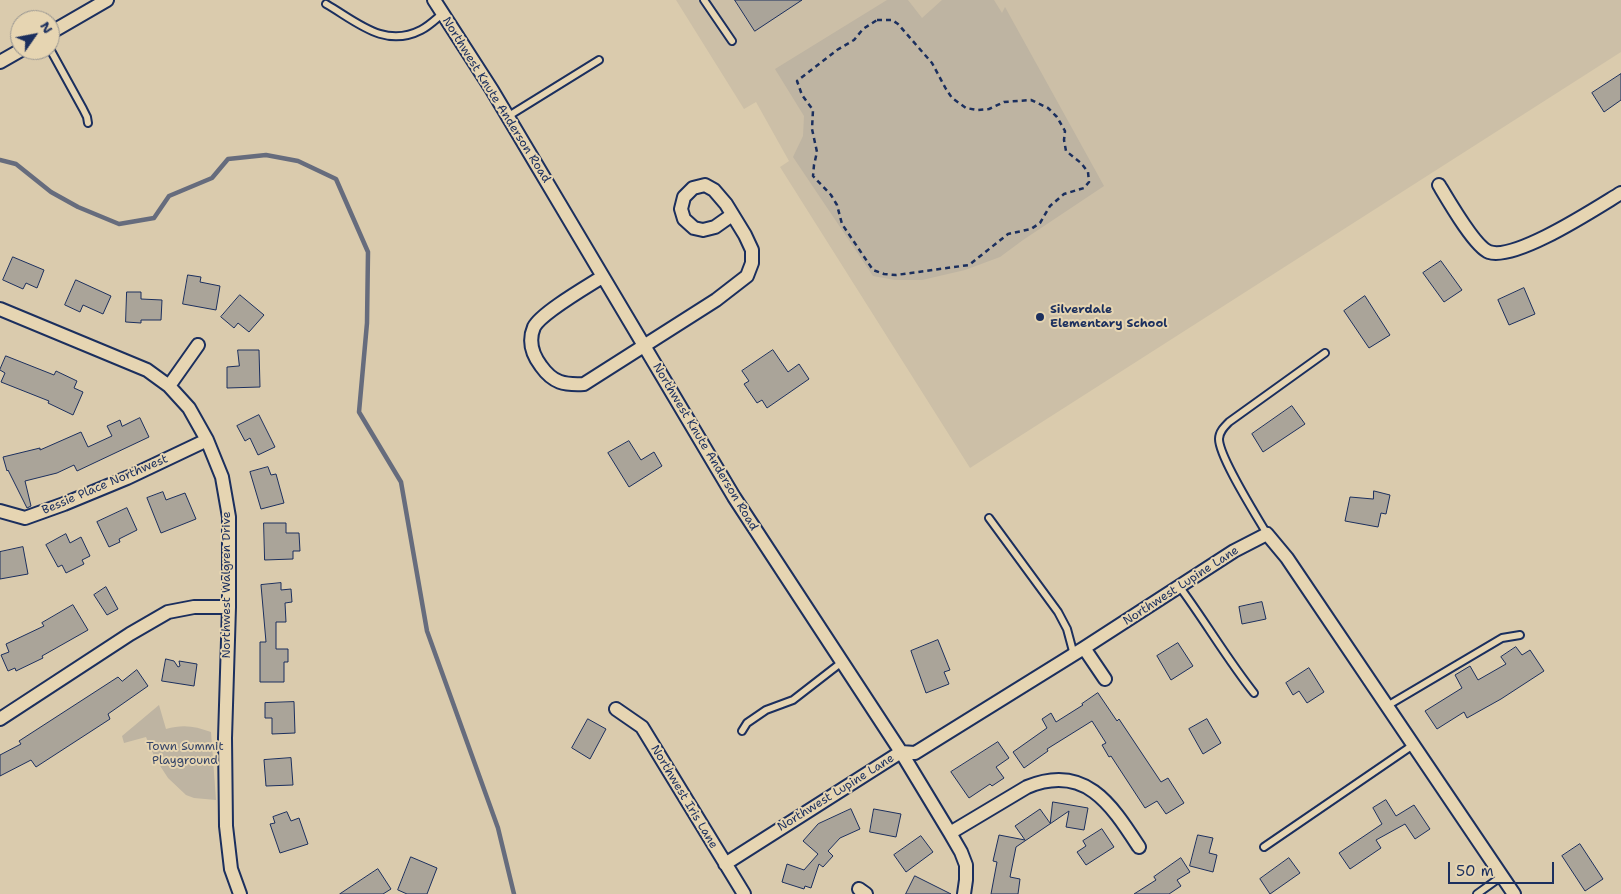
<!DOCTYPE html>
<style>
body{margin:0}
#map{position:relative;width:1621px;height:894px;overflow:hidden;background:#dacbad;font-family:"Shantell Sans",sans-serif}
canvas{display:block}
.north{position:absolute;left:10px;top:10px;width:50px;height:50px;box-sizing:border-box;background:#e6d5b2;border:1px solid #959390;border-radius:50%;rotate:57deg;font-size:14px;font-weight:700;line-height:20px;text-align:center;color:#1b2f5e}
.north::after{content:'';display:block;margin:auto;width:18px;height:22px;background:#1b2f5e;clip-path:polygon(50% 0,100% 100%,50% 72%,0 100%)}
.scale{position:absolute;left:1448px;top:862px;width:106px;height:22px;box-sizing:border-box;border:2px solid #1b2f5e;border-top:0;padding-left:6px;font-size:15px;line-height:18px;white-space:nowrap;color:#1b2f5e;-webkit-text-stroke:4px #e6d5b2;paint-order:stroke}
</style>
<div id="map">
<canvas width="1621" height="894"></canvas>
<div class="north">N</div>
<div class="scale">50 m</div>
</div>
<script>
const context = document.querySelector('canvas').getContext('2d');
context.lineJoin = 'round';
function fill(path, color) {
  context.fillStyle = color;
  context.fill(path, 'evenodd');
}
function strokePath(path, color, width, dash) {
  context.strokeStyle = color;
  context.lineWidth = width;
  context.lineCap = dash ? 'butt' : 'round';
  context.setLineDash(dash || []);
  context.stroke(path);
}
function label(font, color, halo, rows, align = 'center') {
  context.font = font + ' "Shantell Sans",sans-serif';
  context.lineWidth = 4;
  context.setLineDash([]);
  context.textBaseline = 'middle';
  context.strokeStyle = halo;
  context.fillStyle = color;
  for (const [text, x, y, turn = 0] of rows) {
    context.save();
    context.translate(x, y);
    context.rotate((+turn || 0) * Math.PI / 180);
    context.textAlign = isNaN(turn) ? turn : align;
    if (halo) context.strokeText(text, 0, 0);
    context.fillText(text, 0, 0);
    context.restore();
  }
}
fill(new Path2D(`
 M676,0H1621V52L970,468L780,167L789,161L756,102L744,109Z`), '#ccbfa7');
fill(new Path2D(`
 M887,0H908L922,18L942,0H994L1002,13L1005,7L1104,186L1023,240L1000,257L965,270L922,280H895L873,276L793,157L803,136L804,116L775,69Z
 M159,705L166,729C183,724 195,726 211,732L216,800L194,798L186,795L168,778L155,758L146,737L124,743L122,736Z`), '#beb4a2');
strokePath(new Path2D(`
 M0,160L16,164L51,192L78,207L119,224L154,218L169,196L212,178L228,159L266,155L298,161L336,179L368,252L367,323L359,412L401,482L427,631L498,828L514,894`), '#666c7d', 4.5);
const building = new Path2D(`
 M735,0H802L755,31Z
 M1621,74V100L1604,112L1592,93Z
 M13,257L44,270L37,288L26,283L23,289L3,280Z
 M1441,261L1462,290L1444,302L1423,273Z
 M188,275L201,277L200,282L220,286L216,310L183,304Z
 M76,280L111,296L103,314L83,305L80,312L65,305Z
 M1524,288L1535,314L1509,325L1498,300Z
 M127,292H141V299L162,300L161,320H141V323L126,322Z
 M240,295L264,315L249,332L238,323L234,328L221,317Z
 M1365,296L1390,335L1369,348L1344,311Z
 M238,350H259L260,387L227,388V367L239,366Z
 M773,350L788,372L799,364L809,379L767,408L762,400L757,403L744,384L749,381L742,371Z
 M6,356L54,375L56,371L77,381L74,388L83,392L73,415L48,403L49,401L1,382L5,373L0,370Z
 M1292,406L1305,424L1263,452L1252,434Z
 M259,415L275,447L258,455L250,438L245,441L237,426Z
 M140,418L149,437L77,471L74,465L57,473L25,481L31,506L27,508L8,470L7,471L3,457L40,448V450L81,432L88,447L112,436L107,426L120,420L122,426Z
 M629,441L641,460L654,452L662,466L629,487L608,453Z
 M268,467L271,475L276,474L284,503L261,509L250,472Z
 M1374,491L1390,495L1386,514L1381,513L1378,527L1345,521L1350,497L1373,499Z
 M163,492L166,500L185,493L196,519L161,533L147,498Z
 M127,508L137,530L119,539L120,542L109,547L97,522Z
 M264,523H286V533H299L300,551H293V559L265,560Z
 M66,534L70,543L81,537L90,556L82,560L84,564L66,573L62,565L58,567L46,545Z
 M23,547L28,574L0,579V552Z
 M281,583V590L291,589L292,602L285,603L286,622H276V649H288V662H284V682H260V642H266L261,585Z
 M106,587L118,609L107,615L94,595Z
 M1262,602L1266,619L1242,624L1239,607Z
 M73,605L88,630L42,656L43,658L16,671L15,668L8,671L1,655L9,652L6,644L44,626L42,623Z
 M938,640L950,670L944,672L949,684L926,693L911,651Z
 M1178,643L1193,666L1171,680L1157,656Z
 M1516,647L1522,655L1530,650L1544,671L1501,699L1467,718L1464,712L1437,729L1425,711L1462,688L1455,675L1470,666L1478,680L1506,664L1501,657Z
 M166,659L174,661L178,667L180,666L179,661L197,664L194,686L162,681Z
 M1309,668L1324,692L1307,703L1299,691L1293,695L1286,683Z
 M137,670L148,686L108,714L110,719L36,767L31,760L0,776V755L21,744L19,741L118,677L122,681Z
 M1098,693L1117,721L1119,719L1161,782L1168,778L1184,803L1166,814L1157,801L1145,808L1111,756L1109,757L1102,745L1106,743L1092,721L1047,749L1048,751L1024,768L1013,752L1047,728L1042,719L1051,713L1056,722L1083,705L1082,704Z
 M294,702L295,733L272,734V718H265V703Z
 M588,719L606,729L590,759L572,748Z
 M1207,719L1221,743L1203,754L1189,729Z
 M998,742L1009,758L996,767L1004,778L992,786L990,784L969,798L951,772Z
 M291,758L293,785L266,786L264,760Z
 M1386,800L1396,816L1414,805L1430,829L1415,839L1405,824L1376,840L1381,848L1350,869L1339,853L1382,824L1373,808Z
 M1053,802L1088,808L1084,830L1066,827L1069,811L1016,847L1010,877L1020,879L1018,894H991L997,862L993,861L999,835L1025,840L1015,826L1040,809L1050,823Z
 M851,809L860,829L840,838L828,851L833,856L823,867L819,864L811,888L805,886L804,889L782,882L787,864L804,870L818,854L803,841L818,824Z
 M874,809L901,814L896,837L870,832Z
 M287,812L291,821L299,818L308,844L280,853L270,824L275,823L273,817Z
 M1102,829L1114,847L1086,865L1077,852L1086,846L1083,841Z
 M1198,835L1213,838L1209,853L1217,855L1213,872L1190,866Z
 M921,836L933,852L906,872L894,855Z
 M1580,844L1603,879L1585,891L1562,856Z
 M411,857L437,868L427,894H407L398,890Z
 M1181,858L1190,872L1177,880L1181,886L1169,894H1134L1156,880L1154,877Z
 M1289,858L1300,873L1270,894L1260,879Z
 M378,869L391,889L383,894H340Z
 M915,876L951,894H906Z`);
fill(building, '#aaa499');
strokePath(building, '#1b2f5e', 1);
const lane = new Path2D(`
 M704,0L732,41
 M326,4C356,21 384,49 421,30C429,26 436,19 442,14
 M50,49L83,109L87,117L88,123
 M507,117L599,60
 M989,518L1058,612L1067,629L1074,655
 M1267,534C1256,515 1219,457 1219,439C1219,432 1224,427 1229,422L1325,353
 M1179,586C1205,621 1227,659 1254,693
 M1387,706L1502,638L1520,635
 M742,731L747,723L766,710L793,700L842,662
 M1264,847L1413,745
 M1477,894L1502,876`);
const street = new Path2D(`
 M434,0L492,90L734,497L901,752L950,833L961,852L966,865V880L964,894
 M50,33L107,0
 M0,62L21,50
 M1439,185C1448,200 1475,247 1489,252C1516,261 1596,208 1621,193
 M602,277C588,286 541,313 534,327C528,341 532,354 541,366C553,383 564,385 584,384L716,300L747,276L752,263V250L745,235L726,204L714,190L705,185L693,188L684,197L681,209L684,219L694,228L703,230L715,227L732,215
 M0,309L147,370L169,386L189,408L207,440L222,477L229,517V607L225,738L226,826L231,869L240,894
 M169,386L198,345
 M0,511L25,518L64,504L127,478L207,440
 M1084,648L1105,679
 M616,709L642,727L744,894
 M0,719L130,634L168,612L194,607H229
 M950,833L1027,787C1085,763 1111,804 1139,847
 M725,864L901,752L915,753L1084,648L1234,551L1267,534L1287,558L1514,894
 M859,889L866,894`);
strokePath(lane, '#1b2f5e', 10);
strokePath(street, '#1b2f5e', 16);
strokePath(new Path2D(`
 M877,20H892L898,24L932,63L946,89L952,98L966,108L977,110L989,109L1004,102L1031,100L1048,108L1057,117L1065,131L1064,140L1066,151L1081,163L1088,172L1089,182L1084,188L1064,194L1050,206L1040,223L1031,229L1008,234L969,265L896,275L884,274L873,270L842,224L837,205L831,195L813,176L814,165L817,152L812,129L813,110L802,95L797,81L837,50L854,40L863,29Z`), '#1b2f5e', 2.5, [5, 4]);
strokePath(lane, '#e6d5b2', 6);
strokePath(street, '#e6d5b2', 12);
for (const [x, y, r, color] of [
 [1040,317,5,"#1b2f5e"]
]) {
  const dot = new Path2D();
  dot.arc(x, y, r, 0, 2 * Math.PI);
  context.fillStyle = color;
  context.fill(dot);
  strokePath(dot, '#e6d5b2', 2);
}
label('12px', '#1b2f5e', '#e6d5b2', [
 ["Northwest Knute Anderson Road",496,100,58],
 ["Northwest Knute Anderson Road",705,447,59],
 ["Bessie Place Northwest",105,485,-23],
 ["Northwest Walgren Drive",227,585,-90],
 ["Northwest Lupine Lane",1181,586,-33],
 ["Northwest Lupine Lane",836,793,-32],
 ["Northwest Iris Lane",684,797,59]
]);
label('bold 12px', '#1b2f5e', '#e6d5b2', [
 ["Silverdale",1050,310],
 ["Elementary School",1050,324]
], 'left');
label('12px', '#334368', '#e6d5b2', [
 ["Town Summit",185,747],
 ["Playground",185,761]
]);
</script>
